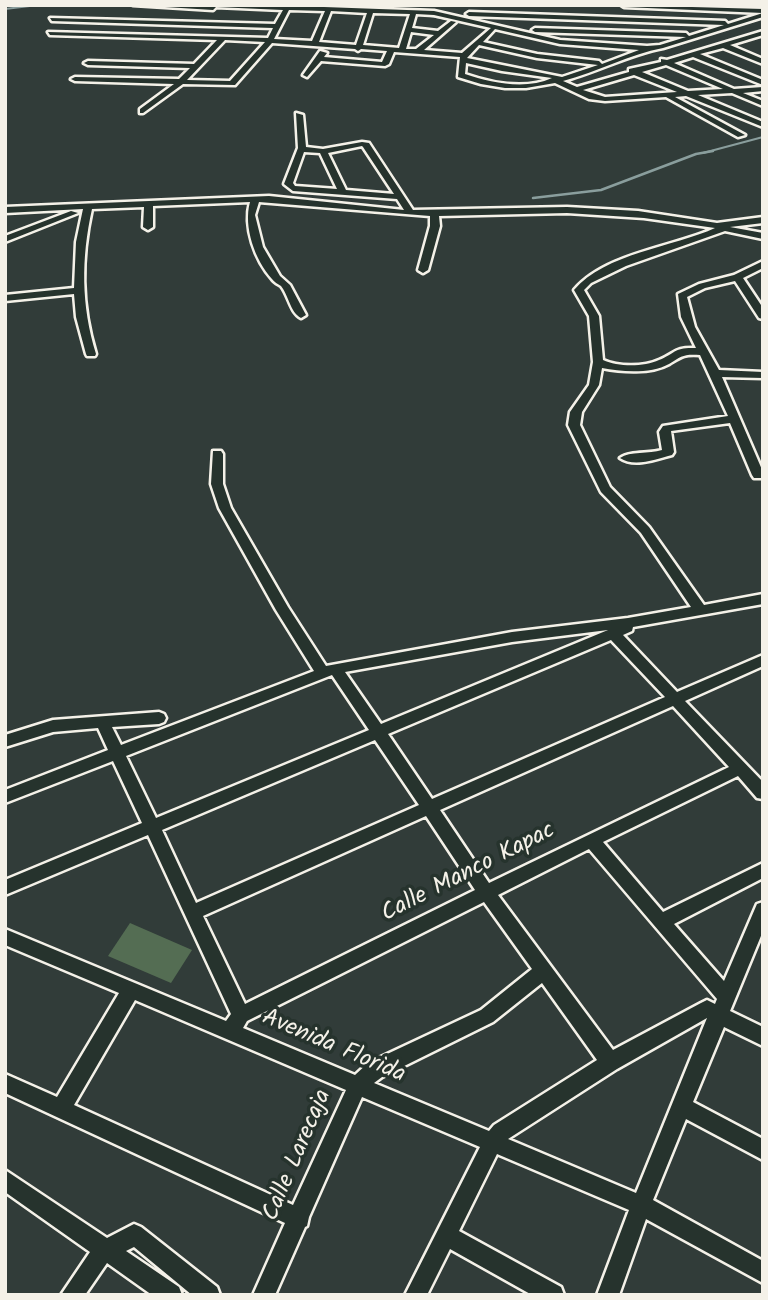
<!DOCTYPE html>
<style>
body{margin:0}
#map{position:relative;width:768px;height:1300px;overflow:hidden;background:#313c39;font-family:Kalam,sans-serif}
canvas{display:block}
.frame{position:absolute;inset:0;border:7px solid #f4f1e8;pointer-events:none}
</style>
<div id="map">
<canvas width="768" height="1300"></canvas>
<div class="frame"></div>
</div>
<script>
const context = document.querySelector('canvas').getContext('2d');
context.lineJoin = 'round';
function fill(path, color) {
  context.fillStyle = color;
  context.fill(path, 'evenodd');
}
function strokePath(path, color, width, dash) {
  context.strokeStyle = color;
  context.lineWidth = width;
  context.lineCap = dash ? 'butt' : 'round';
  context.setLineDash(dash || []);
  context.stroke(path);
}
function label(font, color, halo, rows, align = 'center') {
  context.font = font + ' Kalam,sans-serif';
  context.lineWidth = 7;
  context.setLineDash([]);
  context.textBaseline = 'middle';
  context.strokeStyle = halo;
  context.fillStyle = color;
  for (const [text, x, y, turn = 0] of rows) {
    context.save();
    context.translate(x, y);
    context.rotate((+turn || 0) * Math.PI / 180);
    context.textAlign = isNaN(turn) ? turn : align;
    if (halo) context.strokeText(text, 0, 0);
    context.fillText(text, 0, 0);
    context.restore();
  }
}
fill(new Path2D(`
 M130,923L192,950L171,983L108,956Z`), '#546d53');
strokePath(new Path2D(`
 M5,9L38,5
 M419,14L480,25
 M505,31L547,41
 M572,45L620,49
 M651,51L763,18
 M703,153L763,137`), '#8a9e9d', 2);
strokePath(new Path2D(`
 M533,198L601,190L696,154L713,151`), '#8a9e9d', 2.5);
const minor = new Path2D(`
 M133,5H269L434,11L560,40L647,46L660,45L686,37L535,32L532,30L535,28L686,33L689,36L724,25L469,16L466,14L469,12L725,21L728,24L763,13V17L663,48C630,54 597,72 563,81L577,87L629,72V69L661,62V59L667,60L763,31V35L730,45L763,59V64L723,48L700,54L763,80V85L693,57L674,63L734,89L763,87V91L743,93L763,101V106L732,93L698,95L763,122V127L686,96L675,97L745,135L738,137L666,97L605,101L589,99L555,83L526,88H505L481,84L458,77L460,57L394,52L389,64L385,66L321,61L307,77L303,75L320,51L327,53L324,57L382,62L387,51L361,49L358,51L355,49L272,43L235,85L183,84L143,113H140V109L174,84L75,81L71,79L75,77L179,79L190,68L88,65L84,63L88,61L194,64L217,40L50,35L48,32L268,38L273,28L52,21L50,18L275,24L283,10L216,7L213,10ZM289,10L325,11L312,41L274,39ZM331,11L367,13L356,45L319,42ZM373,13L410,14L399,48L363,45ZM416,14L434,15L491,28L462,53L424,50L456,22L451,21L438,31L412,28ZM495,29L560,44L639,50L602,64L599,61L537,54L483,42ZM411,32L434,35L416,49H406ZM225,40L265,42L230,81L187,80ZM479,45L537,58L598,65L562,77L467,58ZM466,63L502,71L552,78C526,90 491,83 465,74ZM666,65L723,89L688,91L642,72ZM634,75L677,92L605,97L583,90Z
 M621,5L763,9V13L624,7Z
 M296,113L303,115L306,147L323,149L362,142L369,143L413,210L567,207L638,211L717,223L763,217V223L730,227L763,233V239L725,231L626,266L591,283L584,290L599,316L603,360C618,367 644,367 659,360C676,353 674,347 696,348L681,317L678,294L699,284L734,275L763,261V268L743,278L763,308V319L759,318L735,281L705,288L687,297L695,327L719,370L763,372V378L722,377L763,472L762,478H754L752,475L730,423L671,431L674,452L672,455C657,459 634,468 620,458C630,451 649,454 662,450L659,432L663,426L728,416L700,355C683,354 682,356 669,364C651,374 622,372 602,368L599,385L582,412L580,425L610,487L649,527L704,605L763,594V604L633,627L632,631L623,635L677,692L763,655V666L685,701L763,782V799L757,798L738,776L603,842L663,912L763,863V878L674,924L724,981L757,904L763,902V931L730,1011L763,1027V1046L724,1027L693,1102L763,1139V1160L686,1119L653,1200L763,1261V1283L646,1219L619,1295H597L629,1210L497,1154L459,1231L561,1287L564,1295H532L450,1249L427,1295H405L480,1147L362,1097L309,1217L307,1226L305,1227L275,1295H253L285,1223L5,1093V1074L57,1097L119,993L5,945V929L226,1021L231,1014L148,835L5,895V880L142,823L113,761L5,803V790L108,750L98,728L53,732L5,747V735L53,720L159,712L164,714L166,718L164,722L159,724L112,727L121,745L314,671L276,610L219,508L211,484L213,451H221L223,454V484L231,508L288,607L326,666L512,632L628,618L691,607L641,533L601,492L568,425L570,412L589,385L593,362L589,316L574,290C605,253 674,247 715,228L644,218L567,213L439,216L440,226L428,270L423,273L418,270L430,226V216L259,202L255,215L263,247L280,276L290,285L306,315L301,318C290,312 289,296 281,286C278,284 274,282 272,279C255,260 243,227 250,202L153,206V227L148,230L143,227L144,207L92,209C81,259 81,305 96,354L95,356H87L86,354L76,317L74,294L5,301V295L74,288L76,242L83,209L5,213V207L269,196L404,210L397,199L293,191L284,184L298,148ZM362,146L363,147L394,194L346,190L328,153ZM304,152L320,153L337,189L295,186L293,183ZM608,630L381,724L345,672L512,642ZM611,640L665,697L432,799L388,734ZM332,675L369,730L156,818L126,756ZM673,706L729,767L489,883L440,810ZM375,740L419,805L196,903L162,830ZM426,816L475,890L245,1004L203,916ZM589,849L717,999L715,1004L707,1000L701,1003L613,1050L498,895ZM484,902L532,969L481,1010L368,1063L355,1075L243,1028L247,1021ZM542,983L597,1060L494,1125L489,1131L374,1083L382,1077L493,1022ZM135,1000L346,1090L293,1205L74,1105ZM707,1018L636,1193L508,1139L617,1069Z
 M71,211L78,213L5,242V236Z
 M5,1170L107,1238L134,1224L141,1227L217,1287L220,1295H192L134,1247L126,1251L179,1287L182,1295H152L107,1263L85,1295H61L90,1252L5,1192Z`);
strokePath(minor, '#f4f1e8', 5);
fill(minor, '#26332d');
label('24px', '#f4f1e8', '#26332d', [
 ["Calle Manco Kapac",469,874,-27],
 ["Avenida Florida",333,1048,23],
 ["Calle Larecaja",299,1156,-67]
]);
</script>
